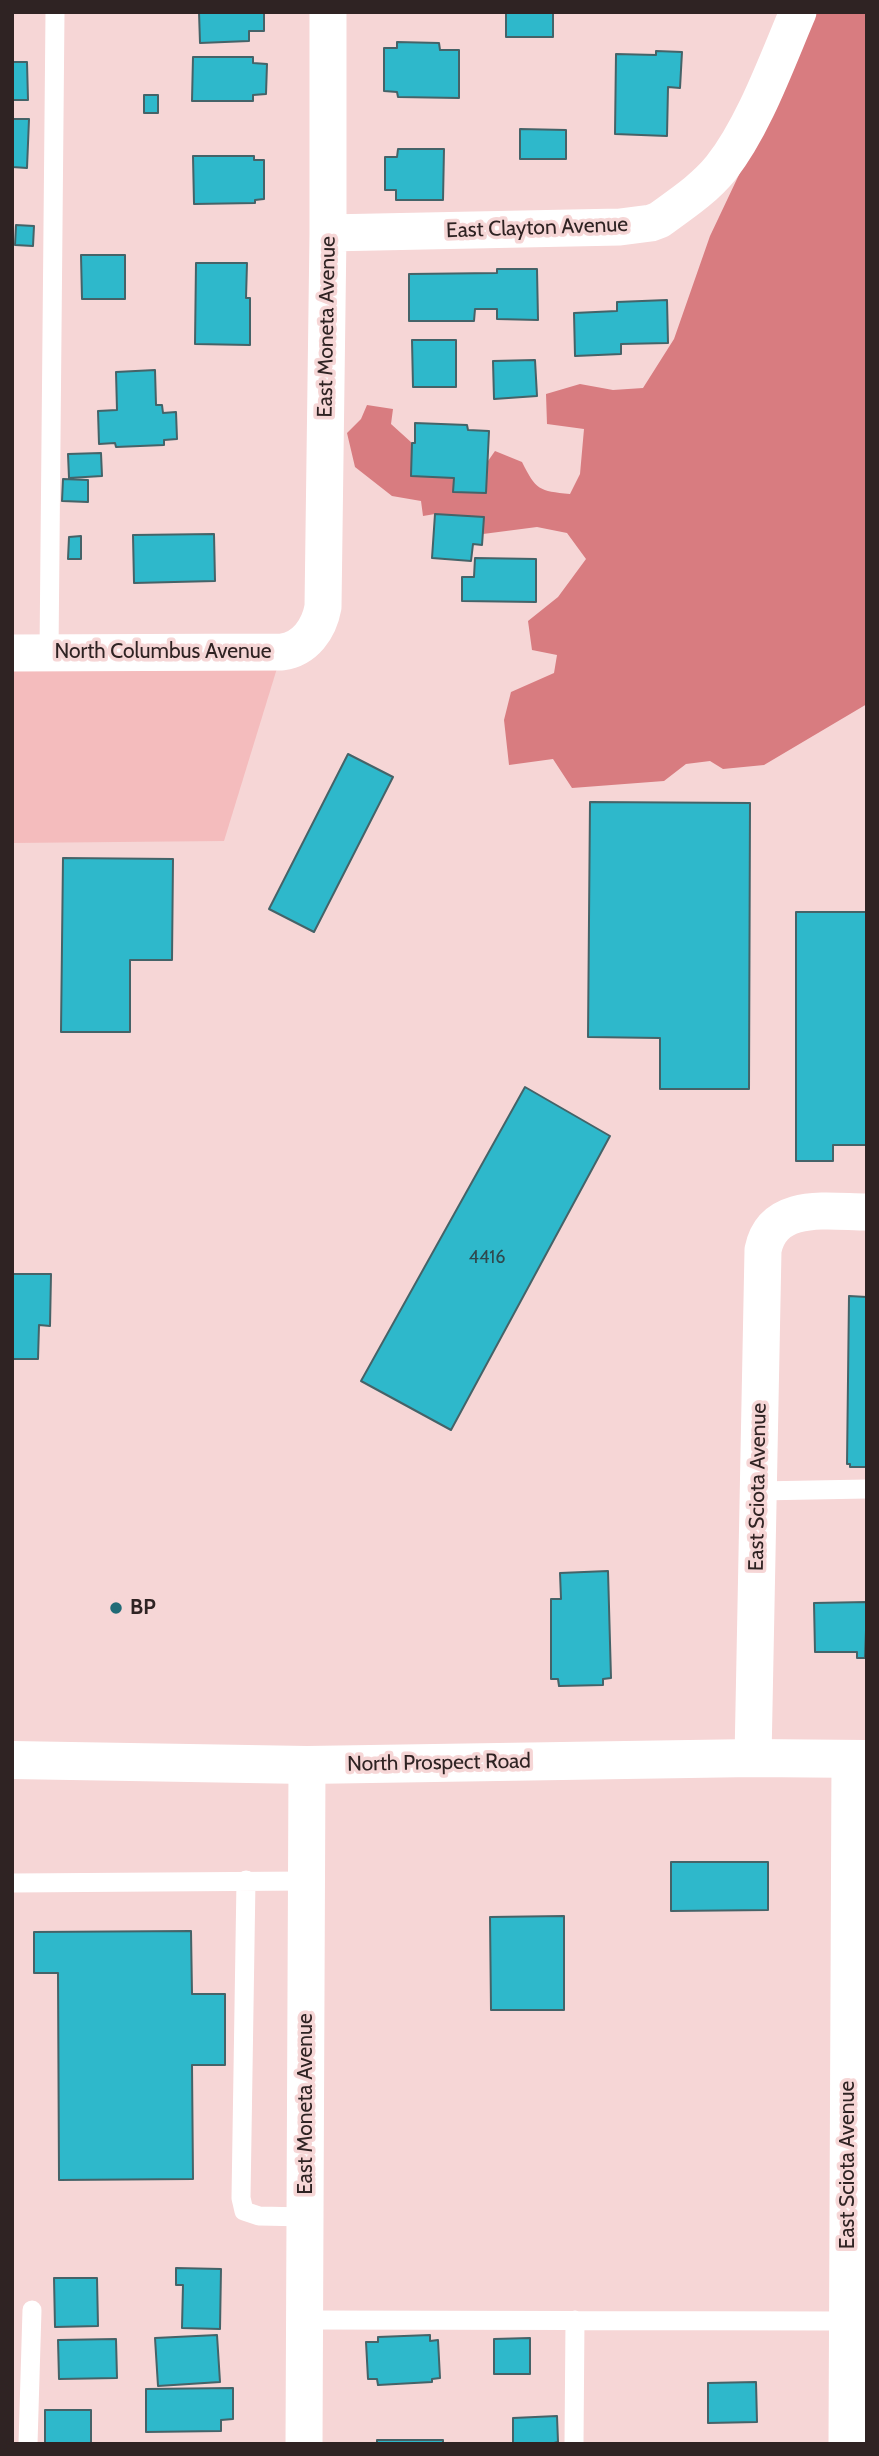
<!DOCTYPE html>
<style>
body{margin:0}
#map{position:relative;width:879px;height:2456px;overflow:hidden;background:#f6d6d6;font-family:Cabin,sans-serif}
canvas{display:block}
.frame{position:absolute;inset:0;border:14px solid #2f2323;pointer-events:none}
</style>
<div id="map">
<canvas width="879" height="2456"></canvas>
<div class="frame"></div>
</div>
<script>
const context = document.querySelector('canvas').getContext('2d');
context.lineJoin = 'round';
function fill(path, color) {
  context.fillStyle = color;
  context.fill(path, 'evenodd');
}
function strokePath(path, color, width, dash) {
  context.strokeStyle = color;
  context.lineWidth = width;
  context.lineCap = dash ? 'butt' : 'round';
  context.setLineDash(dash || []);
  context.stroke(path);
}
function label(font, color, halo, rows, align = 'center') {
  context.font = font + ' Cabin,sans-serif';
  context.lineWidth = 7;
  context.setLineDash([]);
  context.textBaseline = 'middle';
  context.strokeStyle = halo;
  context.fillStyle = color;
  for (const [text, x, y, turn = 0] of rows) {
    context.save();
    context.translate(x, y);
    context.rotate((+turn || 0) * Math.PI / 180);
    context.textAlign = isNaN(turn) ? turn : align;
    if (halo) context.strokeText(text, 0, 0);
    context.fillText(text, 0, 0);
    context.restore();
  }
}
fill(new Path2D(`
 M282,652L224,841L12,843V654Z`), '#f4bcbd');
fill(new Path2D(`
 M816,12H867V704L764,765L723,769L710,761L686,764L664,781L572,788L553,759L509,765L504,720L511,692L554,673L557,655L532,650L528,621L558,597L586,559L567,533L537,527L483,534V517L435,514L423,516L421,501L392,496L355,467L347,433L361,419L367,405L393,409L391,424L412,443L411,476L454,478V492L486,493L488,461L495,451L522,462C536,490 539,491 570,494L580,474L584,429L547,424L546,394L580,384L613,390L643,388L674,339L710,236Z`), '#d87c80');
const building = new Path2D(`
 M199,12H264V31H249V41L200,43Z
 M506,12H553V37H506Z
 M397,42L439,43L440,50H459V98L398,97L397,92L384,91V48H397Z
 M656,51L682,52L680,88L668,87L667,136L615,134L616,54L656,55Z
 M193,57H253V63L267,64L266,94L253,95V101H192Z
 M12,62H27L28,100H12Z
 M144,95H158V113H144Z
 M12,119H29L27,168L12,167Z
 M520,129L566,130V159H520Z
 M398,149H444L443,200H396V190H385V157H397Z
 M193,156H254V160H264V199L255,200V203L194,204Z
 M16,225L34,226L33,246L15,245Z
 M81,255H125V299H82Z
 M196,263H247L246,298H250V345L195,344Z
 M497,269H537L538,320L497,319V309H475L474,321H409V274L497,273Z
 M667,300L668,343L621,344V354L575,356L574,313L617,311V302Z
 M412,340H456V387H413Z
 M535,360L537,396L494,399L493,361Z
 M155,370L156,405H162L163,413L176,412L177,439L164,440V445L116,447L115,443L99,444L98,411L117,410L116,372Z
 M415,423L467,425L468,430L489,431L486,493L453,492L454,478L411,476L412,443H415Z
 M101,453L102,476L69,478L68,454Z
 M63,479L88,480V502L62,501Z
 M435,514L484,517L482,545L473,544L471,561L432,558Z
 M214,534L215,581L134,583L133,535Z
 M81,536V559H68L69,537Z
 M475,558L536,559V602L462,601V577H474Z
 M348,754L393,777L314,932L269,909Z
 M590,802L750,803L749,1089H660V1038L588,1037Z
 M63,858L173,859L172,960H130V1032H61Z
 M796,912H867V1145H833V1161H796Z
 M525,1087L610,1136L451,1430L361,1381Z
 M12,1274H51L50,1326L39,1325L38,1359H12Z
 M849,1296L867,1297V1467H850V1464H847Z
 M608,1571L611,1678L603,1679V1685L559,1686L558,1679H551V1599H561L560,1573Z
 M867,1602L865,1658H857V1652H815L814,1603Z
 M671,1862H768V1910L671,1911Z
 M564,1916V2010H491L490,1917Z
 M191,1931L192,1994H225V2065H192L193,2179L59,2180L58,1973H34V1932Z
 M176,2268L221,2269L220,2329L182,2328L183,2285H176Z
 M54,2278H97L98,2326L55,2327Z
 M217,2335L220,2382L158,2386L155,2338Z
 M430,2335V2341L438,2340L440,2378L432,2379V2382L378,2385L377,2379H368L366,2342H378V2337Z
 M530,2338V2374H494V2339Z
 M116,2339L117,2378L59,2379L58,2340Z
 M756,2382L757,2422L708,2423V2383Z
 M233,2388V2419L221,2420V2431L146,2432V2389Z
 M45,2410H91V2444H45Z
 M557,2416L558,2442L550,2444H513V2418Z
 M377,2440H443V2444H365L377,2443Z`);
fill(building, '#2eb8cb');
strokePath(building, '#456368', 2);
strokePath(new Path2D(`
 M49,653L55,12
 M758,1491L867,1489
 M246,1880L241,2198L244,2211L259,2216L306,2217
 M12,1883L307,1881
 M304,2320L847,2321
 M28,2444L32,2310
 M574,2444L575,2320`), '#fff', 19);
strokePath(new Path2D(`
 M328,233L620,227L651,223L659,220C681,204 704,189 721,168C754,126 777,61 798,12
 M12,653L282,652C305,649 319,629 323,607L328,233V12
 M753,1758L763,1250C773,1201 829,1212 867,1212
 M304,2444L307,1765
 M847,2444L850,1759`), '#fff', 37);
strokePath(new Path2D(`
 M12,1760L307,1765L753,1758L867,1759`), '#fff', 38);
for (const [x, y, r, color] of [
 [116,1608,7,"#216b76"]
]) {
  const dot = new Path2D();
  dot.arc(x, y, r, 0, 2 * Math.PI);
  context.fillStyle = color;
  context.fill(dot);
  strokePath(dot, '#f6d6d6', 2.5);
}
label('18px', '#2f484d', null, [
 ["4416",487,1258]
]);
label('21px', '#2f2323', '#f6d6d6', [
 ["East Clayton Avenue",537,228,-2],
 ["East Moneta Avenue",327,327,-89],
 ["North Columbus Avenue",163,652],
 ["East Sciota Avenue",758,1487,-89],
 ["North Prospect Road",439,1763,-1],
 ["East Moneta Avenue",306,2104,-90],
 ["East Sciota Avenue",848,2165,-90]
]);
label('bold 21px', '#2f2323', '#f6d6d6', [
 ["BP",130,1608]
], 'left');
</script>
